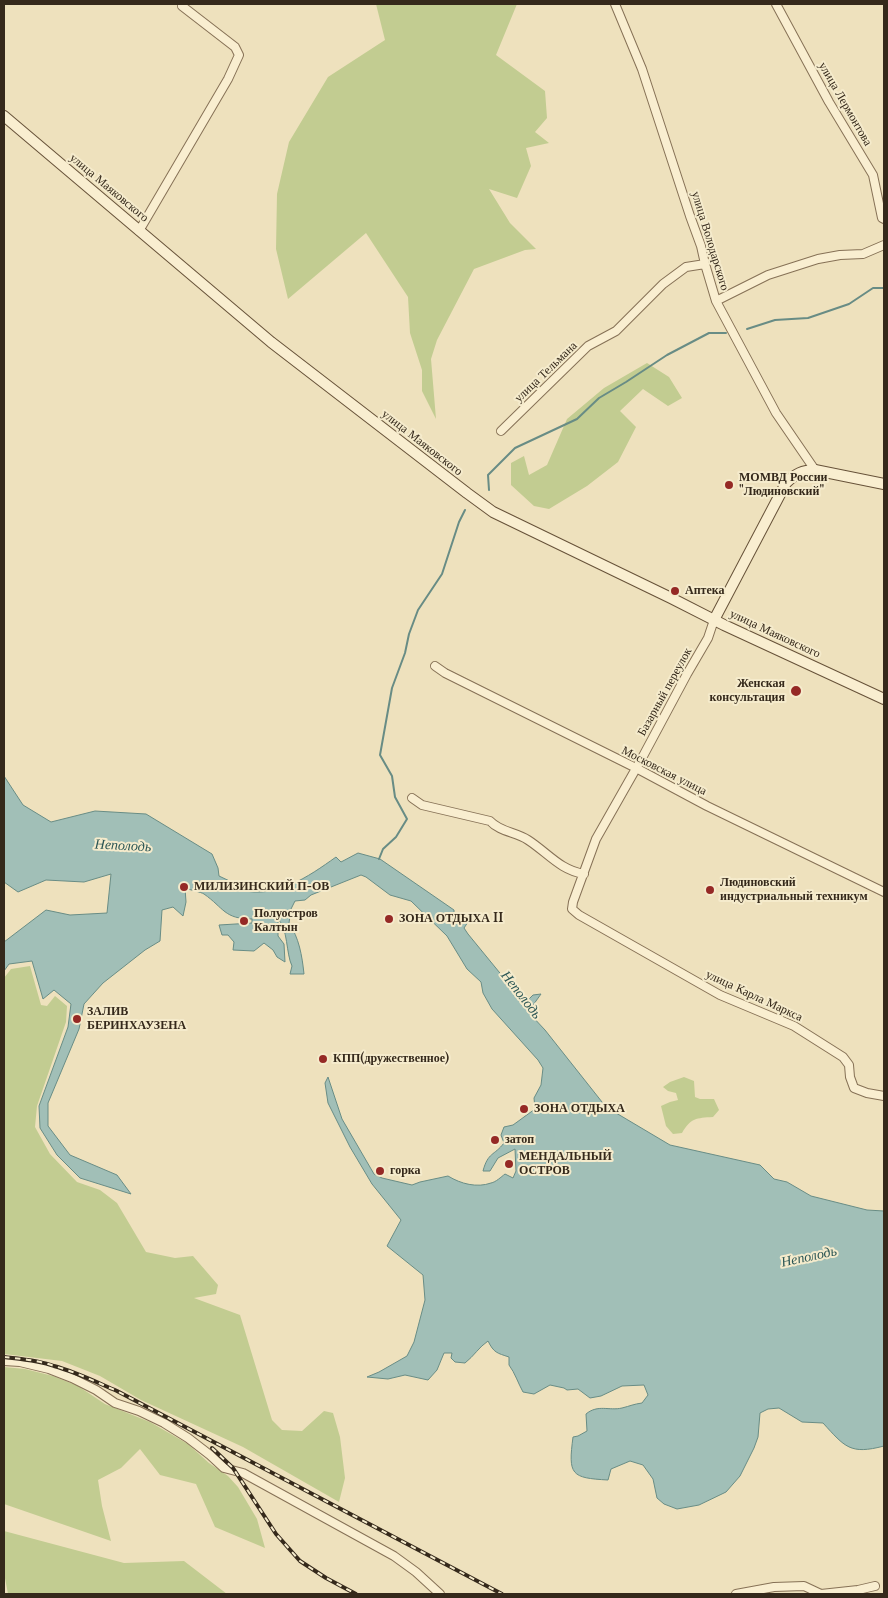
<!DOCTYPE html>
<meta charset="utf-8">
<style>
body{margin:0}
#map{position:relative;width:888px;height:1598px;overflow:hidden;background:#eee1bd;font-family:"Libre Baskerville",serif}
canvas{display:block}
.frame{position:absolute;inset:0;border:5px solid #35291b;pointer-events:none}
</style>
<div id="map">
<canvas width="888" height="1598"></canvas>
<div class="frame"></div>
</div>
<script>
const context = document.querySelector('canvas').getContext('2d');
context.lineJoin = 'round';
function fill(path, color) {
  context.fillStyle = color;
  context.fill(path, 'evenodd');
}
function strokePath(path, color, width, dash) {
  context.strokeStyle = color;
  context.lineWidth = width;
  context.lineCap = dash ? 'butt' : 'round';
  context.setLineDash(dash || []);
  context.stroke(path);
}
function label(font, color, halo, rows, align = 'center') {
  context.font = font + ' "Libre Baskerville",serif';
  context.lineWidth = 4;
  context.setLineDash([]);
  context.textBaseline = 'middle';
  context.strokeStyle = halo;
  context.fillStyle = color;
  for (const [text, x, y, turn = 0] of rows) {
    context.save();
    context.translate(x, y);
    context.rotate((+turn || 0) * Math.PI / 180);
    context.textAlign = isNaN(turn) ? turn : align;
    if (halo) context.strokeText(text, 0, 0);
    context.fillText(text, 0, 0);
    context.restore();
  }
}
fill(new Path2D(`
 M376,4H517L496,55L545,91L547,118L535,132L549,143L526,148L531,166L517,198L489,189L510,223L536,249L525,250L474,269L437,340L431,359L436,419L422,391V370L410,333L408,297L366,233L288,299L276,249L277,194L289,142L328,77L385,40Z
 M647,363L669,377L682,398L668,406L643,389L620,411L636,427L618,462L587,486L549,509L534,506L511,485V463L524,456L529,475L547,465L567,419L604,388Z
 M30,966L41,1005L47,1006L55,996L67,1006L66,1022L37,1106L35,1127L50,1154L77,1182L100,1190L117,1203L146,1252L175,1258L193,1256L218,1285L216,1294L194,1298L240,1315L272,1420L282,1430L302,1431L324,1411L333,1413L340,1437L345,1478L339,1502L243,1447L141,1400L100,1376L62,1361L4,1354V978L11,969Z
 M684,1077L694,1081L695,1097L700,1099H714L719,1110L713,1117C696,1118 691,1118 682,1133L673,1134L666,1126L661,1106L670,1102L678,1100L676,1093L668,1091L663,1087L670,1082Z
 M4,1367L25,1369L53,1376L78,1386L105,1404L150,1422L188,1444L209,1463L228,1476L238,1487L257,1519L265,1548L215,1527L196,1484L160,1475L140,1449L121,1468L98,1480L102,1506L111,1541L4,1504Z
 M4,1531L124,1563L184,1561L227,1594H8L4,1573Z`), '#c2cc91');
const water = new Path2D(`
 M4,776L23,805L51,822L95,811L146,814L212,854L218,868L219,876L238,885L241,890C276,899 308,877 336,857L341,862L358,853L380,859L454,910V917L460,922H468L464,928L468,934L504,978L517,998L526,1002L533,995L541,994L531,1008V1015L545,1030L606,1107L670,1145L760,1165L774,1179L787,1182L811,1196L867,1210L884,1211V1446C850,1455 845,1447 823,1423L802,1422L779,1408L768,1409L760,1413L758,1437L754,1448L740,1476L726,1492L699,1505L677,1509L664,1504L657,1498L653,1479L643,1465L630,1461L611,1469L608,1480C571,1478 568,1475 573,1437L578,1436L587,1431L586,1414C598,1404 609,1411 622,1408C630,1406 634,1404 642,1403L648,1395L644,1385L622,1386L601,1396L590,1398L578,1389L567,1390L564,1388L550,1385L534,1394L523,1392C518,1383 515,1373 509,1365V1357C497,1353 494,1353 488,1341C479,1347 474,1356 465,1363L455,1362L451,1358L452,1353H444L437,1370L428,1380L405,1375L388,1379L367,1377L379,1372L407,1356L414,1342L425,1300L423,1275L387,1246L401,1220L372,1184L350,1147L328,1103L325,1083L328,1077L342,1119L374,1174L382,1178L412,1185L420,1182L448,1176C461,1184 477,1188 491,1183C496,1182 501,1177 505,1174L513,1178L516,1171L515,1149L498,1158L490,1171H483C488,1152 494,1156 504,1143L501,1135L504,1127L513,1125L535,1109L534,1098L541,1085L543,1068L538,1060L492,1009L483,993L481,982L467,969L447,936L411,901L390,895L366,877L361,875L311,895L305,900L295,901L291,909L289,923C299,938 302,955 304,974H290L292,966C286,954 288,928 278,919V936L284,944L285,962L277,957L273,950L264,943L254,951L233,950L234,942L228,935H222L219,925L252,923V919C224,919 224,908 204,894C201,892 190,890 185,888L186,902L183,916L173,907L162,910L160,941L145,950L103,983L84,1004L79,1029L48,1103V1126L70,1155L117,1175L131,1194L80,1178L57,1155L40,1128L39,1106L68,1027L71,1004L54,990L43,999L32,961L9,964L4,971V942L46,910L70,915L107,913L111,874L84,882L46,880L18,892L4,882Z`);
fill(water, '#a1bfb7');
strokePath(water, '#688c85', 1);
strokePath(new Path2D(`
 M747,329L775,320L808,318L849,304L873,288H884
 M489,490L488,475L515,448L577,419L599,398L626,382L667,355L709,333H726
 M379,859L383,849L396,837L407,819L395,797L392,776L380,755L392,688L405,653L409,634L418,610L442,574L459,522L465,510`), '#688c85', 2);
const street = new Path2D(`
 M615,4L642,69L690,216L701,246L705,264L716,301L776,413L815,470
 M776,4L829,102L873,175L882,218L884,219
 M139,231L228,79L239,55L235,47L182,6
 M716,301L768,275L818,259L840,255L863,254L884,245
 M501,431L588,346L616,331L663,284L686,267L705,264
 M714,620L708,638L687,674L642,758L596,839L573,902L572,909L579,915L720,995L794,1026L843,1057L849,1065L850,1077L854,1088L867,1093L884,1096
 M435,666L445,673L636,768L707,806L884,892
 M412,798L422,805L490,821C500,832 516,832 528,840C548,853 560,870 584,874
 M4,1361L20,1362L49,1369L72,1378L96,1390L115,1403L139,1411L164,1423L188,1438L210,1455L224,1468L243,1473L394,1556L416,1572L440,1594
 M736,1594L774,1587L804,1586L821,1594
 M821,1594L858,1590L875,1586`);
const secondary = new Path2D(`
 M4,116L271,342L467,493L493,512L671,598L724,625L884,699
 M714,620L786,483C795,474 803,470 815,470L884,484`);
strokePath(street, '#867156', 10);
strokePath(secondary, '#675239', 12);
strokePath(street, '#f9eed0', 8);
strokePath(secondary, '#f9eed0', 10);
const rail = new Path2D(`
 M4,1357C21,1359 38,1360 54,1366C76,1372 96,1382 117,1391L502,1594
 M212,1448L233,1468L276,1534L300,1561L326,1578L356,1594`);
strokePath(rail, '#35291b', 4);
strokePath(rail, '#f5ebcc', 2, [5.5]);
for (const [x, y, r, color] of [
 [729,485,5,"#952925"],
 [675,591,5,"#952925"],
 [796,691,6,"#952925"],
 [184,887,5,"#952925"],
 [710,890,5,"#952925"],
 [389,919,5,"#952925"],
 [244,921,5,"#952925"],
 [77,1019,5,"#952925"],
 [323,1059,5,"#952925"],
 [524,1109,5,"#952925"],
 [495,1140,5,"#952925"],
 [509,1164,5,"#952925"],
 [380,1171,5,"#952925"]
]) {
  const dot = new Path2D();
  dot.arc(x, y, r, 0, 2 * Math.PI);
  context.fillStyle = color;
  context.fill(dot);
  strokePath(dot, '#f5ebcc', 2);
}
label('12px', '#35291b', '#f5ebcc', [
 ["улица Лермонтова",845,104,60],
 ["улица Маяковского",109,188,40],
 ["улица Володарского",710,241,73],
 ["улица Тельмана",546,372,-44],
 ["улица Маяковского",422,443,38],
 ["улица Маяковского",775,634,25],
 ["Базарный переулок",665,692,-61],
 ["Московская улица",664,771,27],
 ["улица Карла Маркса",754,996,25]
]);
label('bold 12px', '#35291b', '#f5ebcc', [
 ["МОМВД России",739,478],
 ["\"Людиновский\"",739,492],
 ["Аптека",685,591],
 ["Женская",785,684,"right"],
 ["консультация",785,698,"right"],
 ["Людиновский",720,883],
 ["индустриальный техникум",720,897],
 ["МИЛИЗИНСКИЙ П-ОВ",194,887],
 ["Полуостров",254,914],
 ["Калтын",254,928],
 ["ЗОНА ОТДЫХА II",399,919],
 ["ЗАЛИВ",87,1012],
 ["БЕРИНХАУЗЕНА",87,1026],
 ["КПП(дружественное)",333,1059],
 ["ЗОНА ОТДЫХА",534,1109],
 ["затоп",505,1140],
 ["МЕНДАЛЬНЫЙ",519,1157],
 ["ОСТРОВ",519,1171],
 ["горка",390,1171]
], 'left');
label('italic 14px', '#2a5554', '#f5ebcc', [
 ["Неполодь",123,846,3],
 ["Неполодь",521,995,52],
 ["Неполодь",809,1257,-12]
]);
</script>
